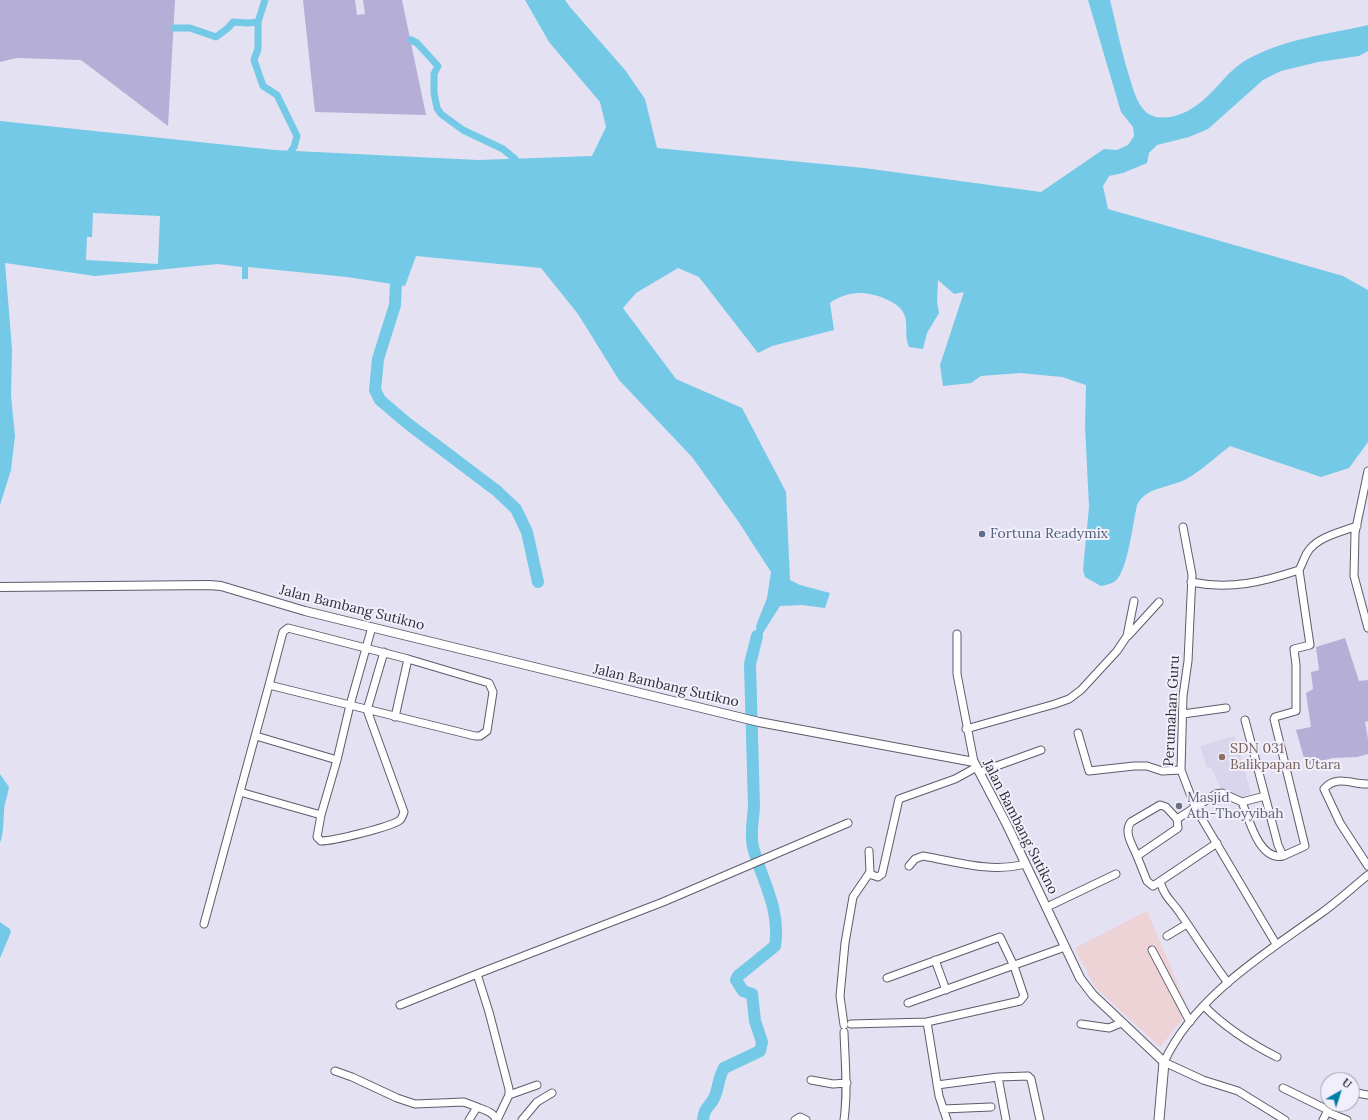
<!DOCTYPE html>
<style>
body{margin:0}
#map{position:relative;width:1368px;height:1120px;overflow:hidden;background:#e4e1f2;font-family:Lora,serif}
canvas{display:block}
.north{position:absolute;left:1320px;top:1072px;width:40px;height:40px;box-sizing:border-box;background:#f1effc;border:1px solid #a3a2ac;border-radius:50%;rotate:39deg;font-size:11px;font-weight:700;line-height:16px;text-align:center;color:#2f2e35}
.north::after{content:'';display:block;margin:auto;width:14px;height:18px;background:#017ea4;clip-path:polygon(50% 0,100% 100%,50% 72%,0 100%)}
</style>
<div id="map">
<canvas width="1368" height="1120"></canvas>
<div class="north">U</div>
</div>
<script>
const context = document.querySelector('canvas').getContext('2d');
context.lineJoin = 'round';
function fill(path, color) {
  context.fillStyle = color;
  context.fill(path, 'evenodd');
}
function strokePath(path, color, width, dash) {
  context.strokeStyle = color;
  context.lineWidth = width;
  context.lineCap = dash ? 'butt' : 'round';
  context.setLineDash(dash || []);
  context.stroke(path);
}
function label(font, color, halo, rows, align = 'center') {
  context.font = font + ' Lora,serif';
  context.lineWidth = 4;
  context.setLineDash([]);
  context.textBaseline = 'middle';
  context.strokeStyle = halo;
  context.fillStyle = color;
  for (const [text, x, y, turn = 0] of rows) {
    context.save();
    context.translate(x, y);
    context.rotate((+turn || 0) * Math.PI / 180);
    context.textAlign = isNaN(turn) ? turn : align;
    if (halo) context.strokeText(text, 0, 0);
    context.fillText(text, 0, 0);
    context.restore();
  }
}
fill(new Path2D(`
 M1147,911L1189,1011L1160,1047L1095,987L1075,948Z`), '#edd2d6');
fill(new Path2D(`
 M1235,736L1251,794L1239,798L1220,787L1211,767L1207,768L1200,746Z`), '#d9d5ed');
fill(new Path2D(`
 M0,0H175L168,126L81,60L17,58L0,62Z
 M303,0H355L357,15L365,14L363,0H402L426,115L315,112Z
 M1345,638L1359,681L1368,680V721L1365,722L1368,739V754L1357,757L1333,758L1306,765L1296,730L1311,727L1306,693L1313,689L1311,672L1319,670L1316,647Z`), '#b5aed7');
fill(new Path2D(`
 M525,0H565L570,7L625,70L645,99L657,148L864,168L1041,192L1104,149L1117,150L1128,145L1134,136L1133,127L1121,112L1088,0H1110C1117,28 1122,55 1131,82C1134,92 1137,102 1144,110C1156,124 1182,116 1194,107C1215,94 1226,71 1248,59C1284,39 1329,34 1368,25V51L1359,56L1318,62L1281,71L1263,80L1208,129L1189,137L1157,145L1149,153L1147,163L1123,173L1109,176L1103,186L1108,209L1343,276L1368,290V442L1349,468L1321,477L1230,446C1217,456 1202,470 1188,478C1172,488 1146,486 1137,505C1133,523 1128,565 1118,578C1115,583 1107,585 1101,586L1085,577L1083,570L1089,507L1085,426L1086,385L1062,377L1020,373L981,376L971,383L943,386L940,365L964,292L954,294L938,280L937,302L939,313L927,333L923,349L909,347C904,336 908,327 905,316C900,301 874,293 859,293C850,293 837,297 830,303L834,330L772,346L758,353L699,277L678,268L636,293L623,308L676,379L742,408L786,492L790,580L800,585L830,593L825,608L802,605L780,606L761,636H757L756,626L767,598L771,572L738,521L692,457L619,380L578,314L541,268L416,256L405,286L347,277L248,267V279H242V267L218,264L95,276L5,263L12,349L11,396L15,436L11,470L0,505V121L275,150L478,160L592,156L606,127L600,102L549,42Z
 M0,774L9,787C8,795 4,804 4,812C3,823 4,832 0,843Z
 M0,922L10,929L11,932L0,958Z`), '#73c9e6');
fill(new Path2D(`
 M93,213L160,216L158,264L86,260L87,237H92Z`), '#e4e1f2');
strokePath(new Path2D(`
 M265,0L258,22V49L254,60L263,86L277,95L297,136L294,147L291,151
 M174,28H190L216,37L228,28L233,22L248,23L258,22
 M411,40L417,43L438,66L434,74V93L437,108L441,114L463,130L503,149L515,159`), '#73c9e6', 7);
strokePath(new Path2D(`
 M396,284L395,305L378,359L375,390L380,400L407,423L497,491L516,509L527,532L538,582
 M703,1120C704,1107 710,1107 714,1098C719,1088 718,1078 724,1068L760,1051L762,1042L755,1021L752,994L743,991L736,980L738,976L775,946C781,909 762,881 753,847C750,834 753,820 754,807L750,664L757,636`), '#73c9e6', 12);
const minor = new Path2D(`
 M1368,471L1355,533L1354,576L1368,628
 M1183,527L1192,575L1188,661L1183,696L1181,770L1195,807L1276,944
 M1191,582C1230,590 1263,582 1299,570C1302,565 1304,558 1307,553C1316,537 1341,532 1357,526
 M372,627L350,705L337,760L321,815L317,837L321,841C333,841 391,827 400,820C402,818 403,815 404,812L367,710L384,652
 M288,628L408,659L489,683L493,692L487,731L480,736H475L269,685L283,632Z
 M957,634V674L974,762
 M1128,636L1159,602
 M1183,714L1226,708
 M395,717L408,659
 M966,729L1055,704L1069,699L1081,690L1117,651L1127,636L1134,601
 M1078,733L1089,771L1134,766H1147L1162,771L1181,770
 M256,736L337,760
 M980,772L1041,750
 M1368,784C1353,785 1336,774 1324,789L1340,823L1368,866
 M240,792L321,815
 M1242,802C1249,819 1259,861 1283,856L1278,845L1245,720
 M1217,843L1153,886L1147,881L1137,856L1178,828L1177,819L1216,794L1222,793L1242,802L1265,796
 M1137,856C1133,846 1123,832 1131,822L1160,805L1166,807L1177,819
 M1283,856L1305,846L1274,719L1275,717L1296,711V665L1294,649L1310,645L1299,570
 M909,866L915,859L923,856C957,862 991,873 1025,864
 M869,874L878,877L882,874L899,799L955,779L977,767
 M1160,882C1166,899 1171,900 1180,913C1196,937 1211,960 1228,983
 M1047,907L1116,874
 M204,924L269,685
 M1167,936L1187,924
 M1152,950L1190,1022
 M935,960L946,990
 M477,974L663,902L848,823
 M908,1003L1065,947
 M400,1005L477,974L489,1012L509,1089V1095L497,1120
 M1204,1006C1226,1028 1249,1043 1277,1057
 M927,1022L939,1096L947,1120
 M851,1024L927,1022L1020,1001L1024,996L1014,966L1000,937L887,978
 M1081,1024L1109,1028L1121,1023
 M844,1025L840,996L845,943L853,897L870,872L869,851
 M844,1032C845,1061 848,1091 844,1120
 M335,1071L352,1077L397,1098L415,1104L464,1102L477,1107
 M811,1080L833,1084L847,1083
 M937,1085L998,1077
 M1283,1088L1328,1110
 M1352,1092L1368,1095
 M509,1095L537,1085
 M943,1109L991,1107
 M1327,1112L1347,1120
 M469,1120L477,1107C484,1110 494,1112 496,1120
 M522,1120L537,1102L552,1093
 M795,1120L800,1117L806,1120
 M1006,1120L998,1077L1028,1076L1031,1079L1040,1120
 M1285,1120L1238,1091L1203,1080L1164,1062C1194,997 1264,954 1320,914C1337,902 1352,888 1368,875
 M1323,1120L1331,1104`);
const tertiary = new Path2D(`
 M0,587L209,585L221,586L305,611L759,722L974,762L1007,825L1080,978L1093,995L1164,1062`);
const secondary = new Path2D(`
 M1159,1120L1164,1062`);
strokePath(minor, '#5e5b6a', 9);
strokePath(tertiary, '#5e5b6a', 10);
strokePath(secondary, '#5e5b6a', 11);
strokePath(minor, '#fff', 7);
strokePath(tertiary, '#fff', 8);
strokePath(secondary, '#fff', 9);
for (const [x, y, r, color] of [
 [982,534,4,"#5c6f8a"],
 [1222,757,4,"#8d6e63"],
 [1179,806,4,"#6b7280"]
]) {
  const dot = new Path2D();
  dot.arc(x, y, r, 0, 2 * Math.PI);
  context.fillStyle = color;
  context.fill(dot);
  strokePath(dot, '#f1effc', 1.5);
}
label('14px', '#4e5e75', '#f1effc', [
 ["Fortuna Readymix",990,534]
], 'left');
label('14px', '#2f2e35', '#f1effc', [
 ["Jalan Bambang Sutikno",352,608,14],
 ["Jalan Bambang Sutikno",666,686,13],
 ["Perumahan Guru",1172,711,-87],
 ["Jalan Bambang Sutikno",1020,827,63]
]);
label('14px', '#785e54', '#f1effc', [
 ["SDN 031",1230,749],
 ["Balikpapan Utara",1230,765]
], 'left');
label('14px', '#5b616d', '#f1effc', [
 ["Masjid",1187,798],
 ["Ath-Thoyyibah",1187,814]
], 'left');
</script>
